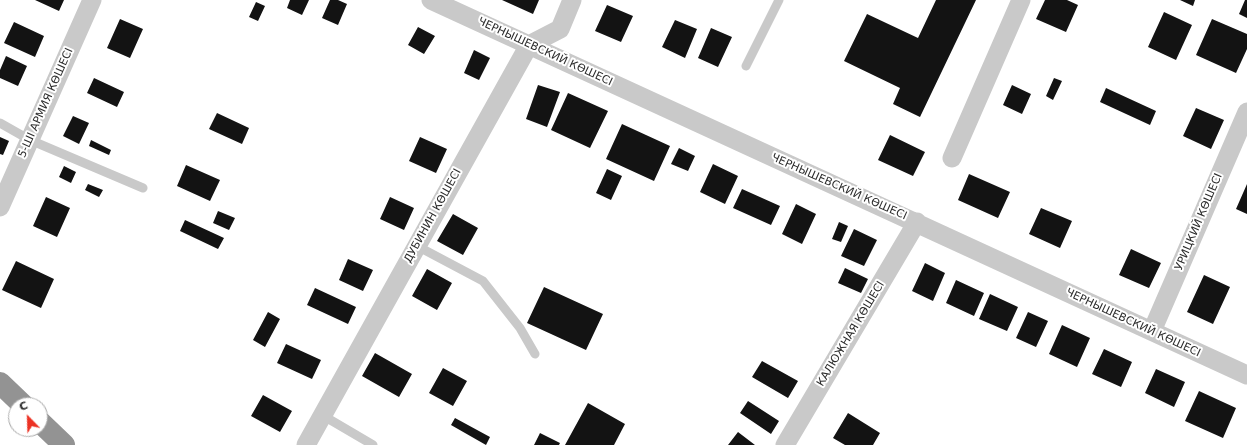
<!DOCTYPE html>
<meta charset="utf-8">
<style>
body{margin:0}
#map{position:relative;width:1247px;height:445px;overflow:hidden;background:#fff;font-family:"DejaVu Sans",sans-serif}
canvas{display:block}
.north{position:absolute;left:8px;top:397px;width:40px;height:40px;box-sizing:border-box;background:#fff;border:1px solid #ababab;border-radius:50%;rotate:337deg;font-size:11px;font-weight:700;line-height:16px;text-align:center;color:#2c2c2c}
.north::after{content:'';display:block;margin:auto;width:14px;height:18px;background:#ec3224;clip-path:polygon(50% 0,100% 100%,50% 72%,0 100%)}
</style>
<div id="map">
<canvas width="1247" height="445"></canvas>
<div class="north">С</div>
</div>
<script>
const context = document.querySelector('canvas').getContext('2d');
context.lineJoin = 'round';
function fill(path, color) {
  context.fillStyle = color;
  context.fill(path, 'evenodd');
}
function strokePath(path, color, width, dash) {
  context.strokeStyle = color;
  context.lineWidth = width;
  context.lineCap = dash ? 'butt' : 'round';
  context.setLineDash(dash || []);
  context.stroke(path);
}
function label(font, color, halo, rows, align = 'center') {
  context.font = font + ' "DejaVu Sans",sans-serif';
  context.lineWidth = 4;
  context.setLineDash([]);
  context.textBaseline = 'middle';
  context.strokeStyle = halo;
  context.fillStyle = color;
  for (const [text, x, y, turn = 0] of rows) {
    context.save();
    context.translate(x, y);
    context.rotate((+turn || 0) * Math.PI / 180);
    context.textAlign = isNaN(turn) ? turn : align;
    if (halo) context.strokeText(text, 0, 0);
    context.fillText(text, 0, 0);
    context.restore();
  }
}
fill(new Path2D(`
 M35,0H64L59,11Z
 M290,0H309L302,15L287,8Z
 M330,0H338L347,4L338,25L322,18Z
 M502,0H539L533,14Z
 M936,0H976L920,117L893,104L900,88L844,61L867,14L918,38Z
 M1045,0H1067L1078,5L1066,32L1036,19Z
 M1180,0H1195L1193,6Z
 M1245,0H1247V18L1239,14Z
 M256,2L265,6L258,21L249,17Z
 M607,5L633,16L621,42L595,31Z
 M1164,12L1192,25L1176,60L1148,47Z
 M120,19L143,29L130,58L107,48Z
 M1212,19L1247,34V49L1236,73L1196,55Z
 M675,20L697,29L685,58L662,47Z
 M14,22L44,36L35,57L4,43Z
 M418,27L435,36L424,54L408,45Z
 M711,28L732,37L718,67L698,58Z
 M474,50L490,58L479,80L464,73Z
 M6,56L27,66L18,86L0,78V70Z
 M94,78L124,92L117,107L87,93Z
 M1054,78L1062,81L1053,100L1046,96Z
 M538,85L560,92L547,127L526,119Z
 M1012,85L1031,94L1022,114L1003,105Z
 M1106,88L1156,111L1150,125L1100,102Z
 M568,93L608,111L590,148L551,130Z
 M1196,108L1224,120L1211,149L1183,136Z
 M217,113L249,128L242,144L209,129Z
 M73,116L89,123L79,144L63,136Z
 M622,124L670,146L654,181L606,159Z
 M890,135L925,152L913,176L878,160Z
 M0,137L9,141L3,155L0,154Z
 M420,137L447,149L436,173L409,161Z
 M91,140L111,150L109,155L89,146Z
 M679,148L695,156L688,171L671,164Z
 M713,164L738,176L725,204L700,192Z
 M186,165L220,180L210,201L177,186Z
 M64,166L76,172L71,183L59,177Z
 M607,169L622,176L611,200L596,193Z
 M969,174L1010,192L998,218L958,200Z
 M88,184L103,190L99,197L85,190Z
 M1247,184V214L1236,209Z
 M742,189L780,206L771,225L733,208Z
 M46,197L70,208L57,237L33,226Z
 M390,197L414,208L404,230L380,219Z
 M796,204L816,214L802,244L782,234Z
 M1041,208L1072,221L1060,248L1029,234Z
 M218,211L235,218L229,230L213,223Z
 M453,214L478,228L463,255L437,241Z
 M185,220L224,238L218,249L180,231Z
 M839,222L848,226L841,242L832,239Z
 M854,229L877,240L864,266L841,256Z
 M1131,249L1161,263L1149,288L1119,275Z
 M348,259L373,270L363,291L339,280Z
 M16,261L54,279L41,308L2,290Z
 M925,263L945,273L933,301L912,291Z
 M845,268L868,279L861,293L838,283Z
 M427,269L452,283L437,310L412,296Z
 M1204,275L1230,287L1213,324L1187,312Z
 M956,280L984,293L974,316L946,303Z
 M544,287L603,314L586,350L527,323Z
 M315,288L356,307L348,324L307,305Z
 M990,294L1018,307L1007,331L979,319Z
 M268,312L280,319L265,347L253,340Z
 M1028,312L1048,321L1036,347L1016,338Z
 M1062,325L1090,338L1077,367L1049,354Z
 M286,344L321,360L312,379L277,363Z
 M1104,349L1132,362L1121,387L1092,374Z
 M375,353L412,374L399,397L362,376Z
 M762,361L798,381L788,398L752,377Z
 M443,368L467,381L453,406L429,393Z
 M1156,369L1185,382L1174,407L1145,393Z
 M1199,391L1236,408L1223,438L1185,421Z
 M263,395L292,411L280,432L251,416Z
 M748,401L779,421L771,434L740,413Z
 M588,403L625,424L614,445H565Z
 M848,413L880,433L873,445H845L833,438Z
 M455,418L490,437L486,445L451,425Z
 M738,432L755,445H728Z
 M540,433L560,443L559,445H534Z`), '#131313');
strokePath(new Path2D(`
 M746,66L779,0
 M0,123L30,140L143,188
 M417,246L483,281L520,328L535,354
 M322,415L373,445`), '#c9c9c9', 9);
strokePath(new Path2D(`
 M431,0L1247,375
 M952,158L1021,0
 M0,207L92,0
 M1152,331L1247,112
 M306,445L529,45L560,29L572,0
 M785,445L917,222`), '#c9c9c9', 19);
strokePath(new Path2D(`
 M0,383L23,405
 M40,422L64,445`), '#939393', 22);
label('11px', '#2c2c2c', '#fff', [
 ["ЧЕРНЫШЕВСКИЙ КӨШЕСІ",545,52,25],
 ["5-ШІ АРМИЯ КӨШЕСІ",46,103,-66],
 ["ЧЕРНЫШЕВСКИЙ КӨШЕСІ",839,187,24],
 ["ДУБИНИН КӨШЕСІ",433,216,-61],
 ["УРИЦКИЙ КӨШЕСІ",1199,222,-67],
 ["ЧЕРНЫШЕВСКИЙ КӨШЕСІ",1133,323,25],
 ["КАЛЮЖНАЯ КӨШЕСІ",851,334,-59]
]);
</script>
